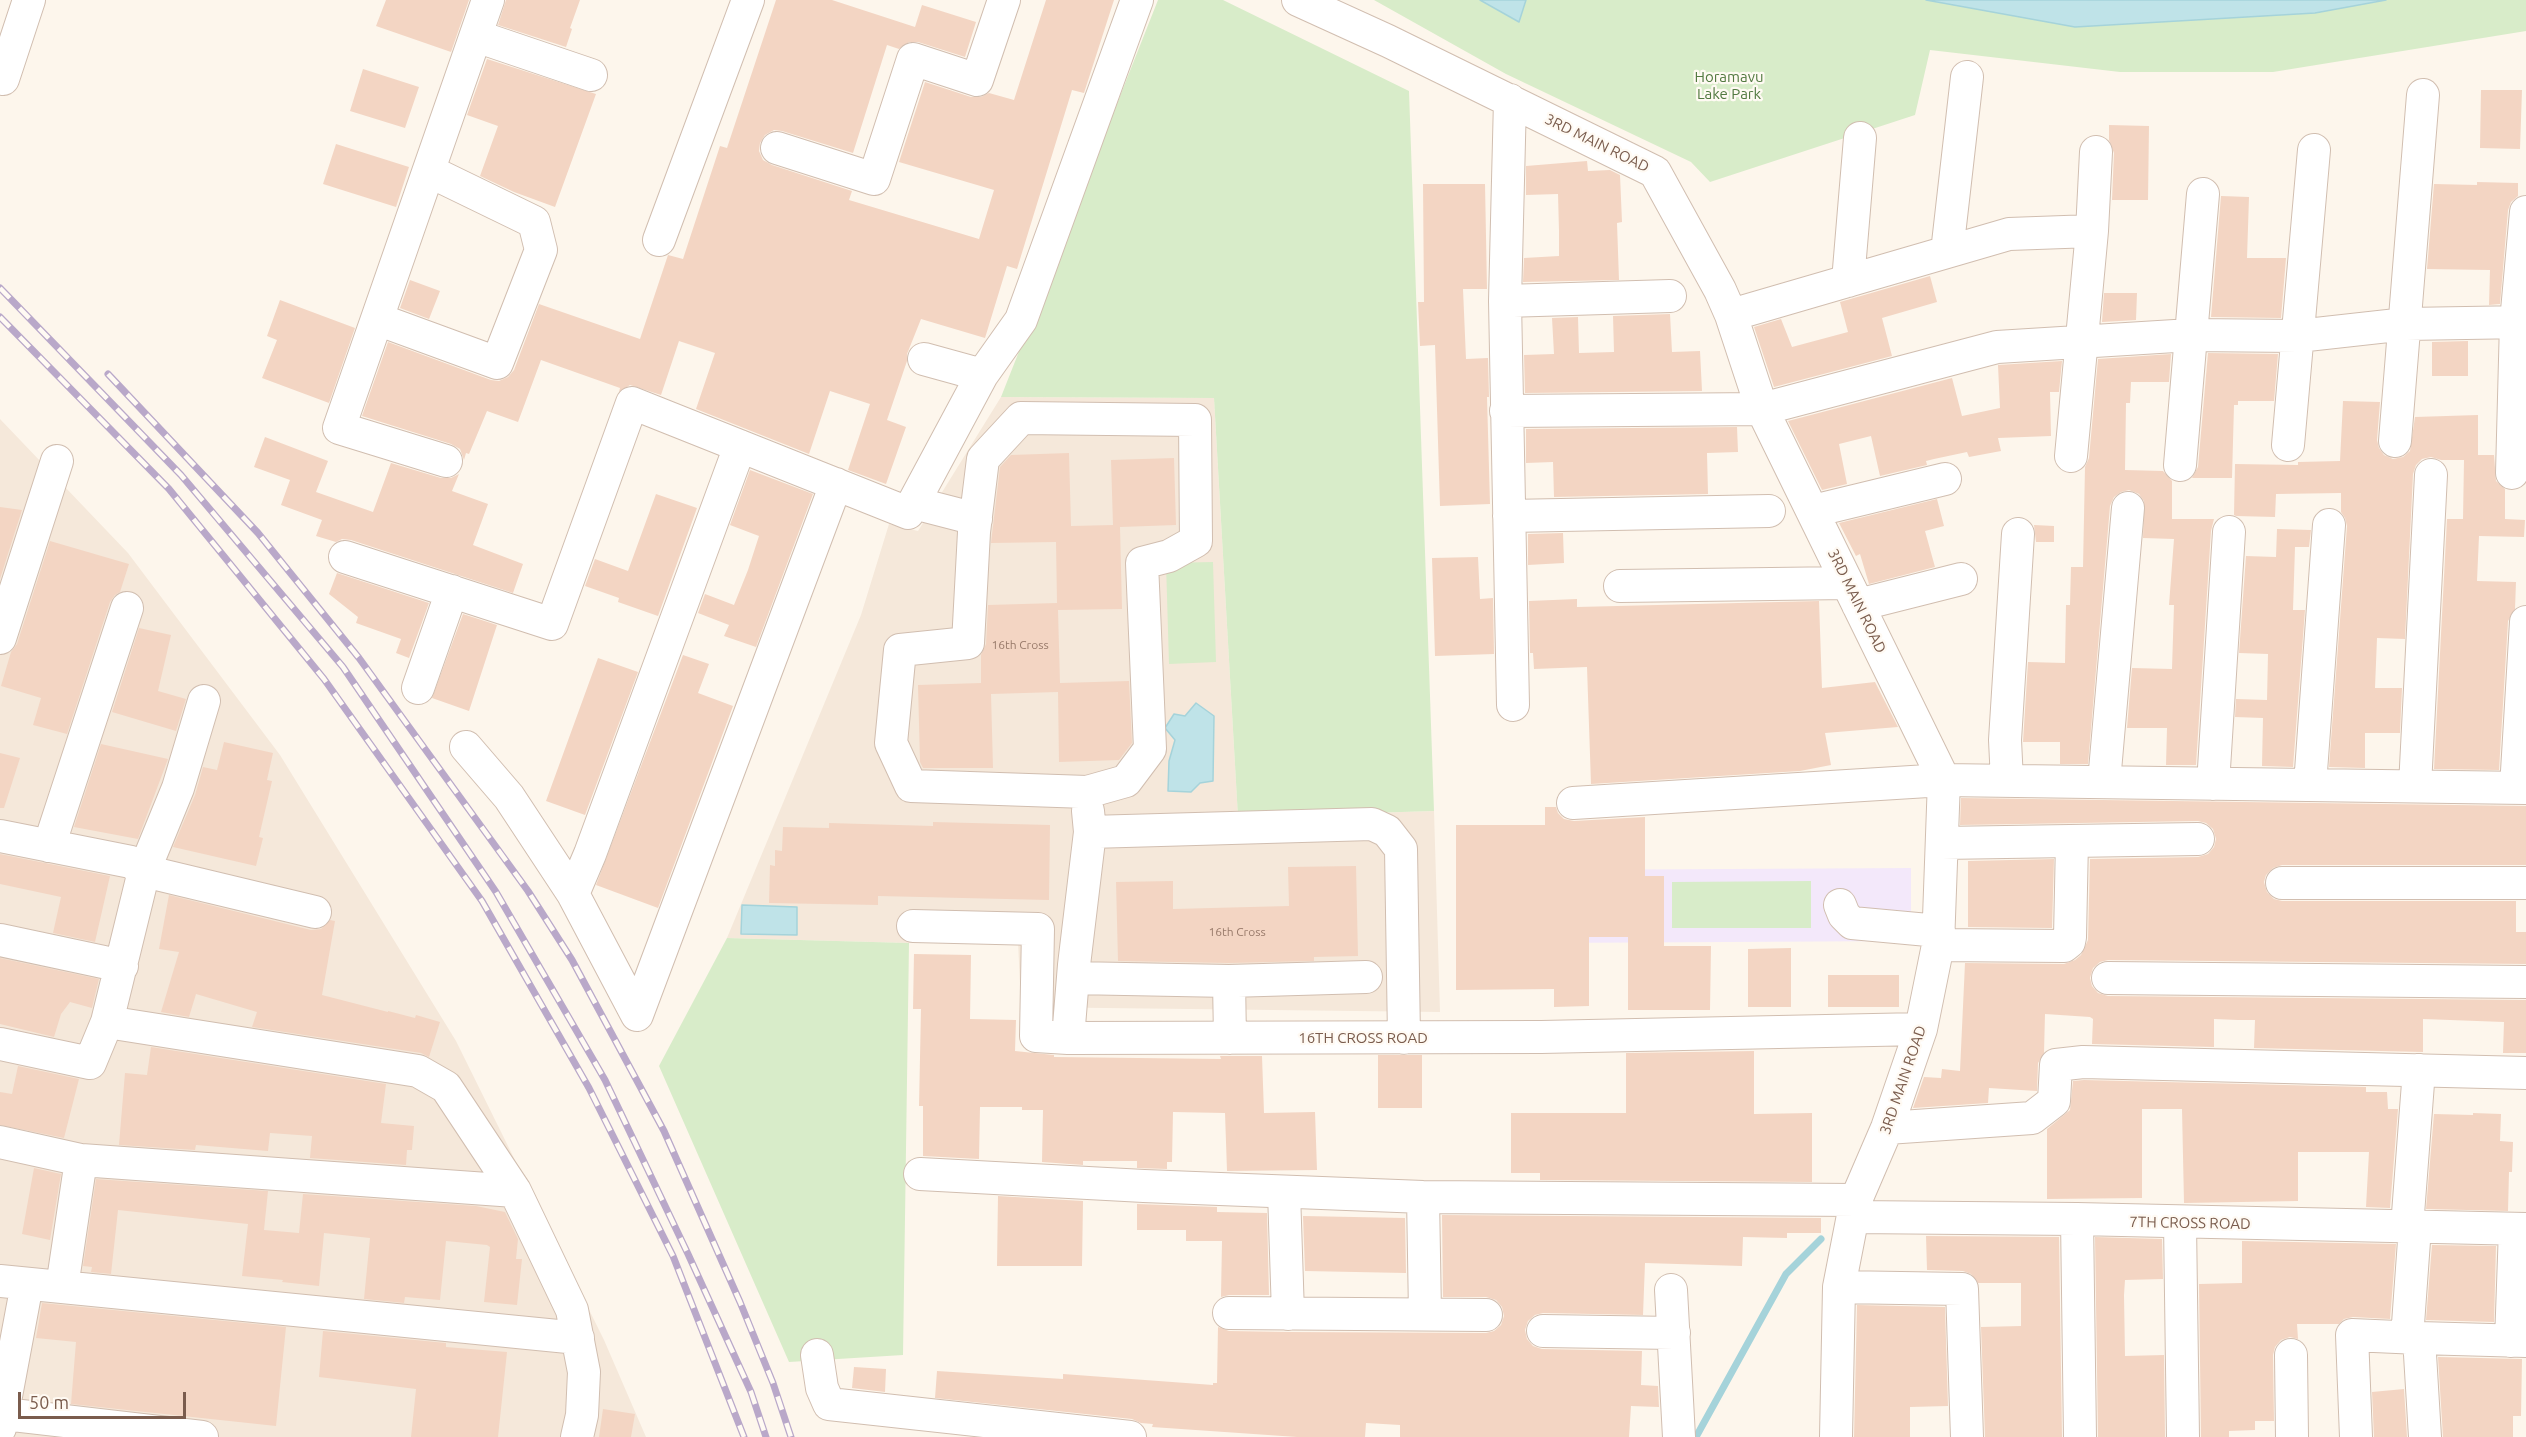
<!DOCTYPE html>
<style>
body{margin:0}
#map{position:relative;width:2526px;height:1437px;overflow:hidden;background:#fdf6ec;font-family:Ubuntu,sans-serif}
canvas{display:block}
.scale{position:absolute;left:18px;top:1392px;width:168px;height:27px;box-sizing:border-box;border:3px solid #7a5c4d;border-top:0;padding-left:8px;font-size:18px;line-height:21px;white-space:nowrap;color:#7a5c4d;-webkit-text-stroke:4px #fffaf3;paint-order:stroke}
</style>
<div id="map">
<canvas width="2526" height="1437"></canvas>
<div class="scale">50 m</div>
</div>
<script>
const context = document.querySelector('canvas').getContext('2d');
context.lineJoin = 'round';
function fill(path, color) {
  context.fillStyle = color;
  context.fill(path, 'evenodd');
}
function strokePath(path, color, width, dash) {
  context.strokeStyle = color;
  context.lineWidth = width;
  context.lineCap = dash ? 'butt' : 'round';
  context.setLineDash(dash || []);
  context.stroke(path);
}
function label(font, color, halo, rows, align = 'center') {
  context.font = font + ' Ubuntu,sans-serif';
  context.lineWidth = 4.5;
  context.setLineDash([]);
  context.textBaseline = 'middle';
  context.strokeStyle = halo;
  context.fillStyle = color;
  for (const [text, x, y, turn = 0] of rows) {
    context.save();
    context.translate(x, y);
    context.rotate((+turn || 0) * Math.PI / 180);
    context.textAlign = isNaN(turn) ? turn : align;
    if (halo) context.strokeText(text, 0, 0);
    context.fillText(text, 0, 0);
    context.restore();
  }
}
fill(new Path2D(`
 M1001,397L1214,398L1238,817L1434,811L1440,1012L1021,1007L1018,941L909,943L727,938L861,615L889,524L918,531Z
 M0,419L128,553L280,755L456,1041L604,1340L646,1437H0Z`), '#f5e8da');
fill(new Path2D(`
 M1911,868V941L1546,943V870Z`), '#f3e8fa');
fill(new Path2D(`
 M1158,0H1223L1409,91L1434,811L1238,817L1214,398L1001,397Z
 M1374,0H1926L2075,27L2315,13L2386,0H2526V31L2273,72H2120L1930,50L1915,115L1710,182L1691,162L1506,74Z
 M1213,562L1216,662L1169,664L1166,563Z
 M1811,881V928H1672V882Z
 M727,938L909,943L903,1355L789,1362L659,1066Z`), '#d8ecc9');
const water = new Path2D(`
 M1480,0H1526L1519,22Z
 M1926,0H2386L2315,13L2075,27Z
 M1196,703L1214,716L1213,781L1200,783L1191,792L1168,791L1169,761L1175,740L1165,728L1174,714L1185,716Z
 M742,905L797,907V935L741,934Z`);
fill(water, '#bfe3e8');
strokePath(water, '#a5d3da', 1.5);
strokePath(new Path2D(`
 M1696,1437L1786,1274L1821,1239`), '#a5d3da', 7);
fill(new Path2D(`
 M386,0H469L451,52L376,26Z
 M506,0H580L570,28L572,29L566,47L498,25Z
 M776,0H832L915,27L922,5L976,22L965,57L918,42H909L899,49L887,45L853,153L782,131L774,130L765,135L760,143L759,151L763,160L772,165L852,191L849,200L979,239L994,190L899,162L925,82L971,97H981L989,93L1014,100L1046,0H1114L1084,93L1072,90L1017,269L1007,266L985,338L921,319L907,354V361L887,420L906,427L886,484L848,470L870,404L830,391L809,454L696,409L715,353L679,341L661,395L630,385L619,392L620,388L541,360L518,422L487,411L469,454L466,453L464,460L460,449L451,444L362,416L388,342L491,380L499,381L508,377L514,370L539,304L640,339L668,255L683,259L720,146L727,148Z
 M487,59L596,94L555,207L514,192L480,176L498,126L467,115Z
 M363,69L419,87L405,128L350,111Z
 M2481,90H2522L2520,149L2480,148Z
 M2109,125L2149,126L2148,200H2112L2114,153L2109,140Z
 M336,144L409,167L396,207L323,184Z
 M1587,161L1588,171L1610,170L1620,175L1622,222L1617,223L1619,280L1523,282L1524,258L1559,256V231L1558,194L1526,195V166Z
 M2477,182L2518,183V196L2511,202L2508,210L2500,304L2489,305L2490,270L2427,269L2434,184L2477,185Z
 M1423,184H1485L1487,289H1463L1466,359L1488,358L1489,397H1487L1490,504L1440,506L1435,345L1420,346L1418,302H1424Z
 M2221,196L2249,197L2247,258H2286L2281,318L2211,317Z
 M1930,276L1937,302L1882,318L1892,356L1774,387L1754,327L1781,319L1792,347L1848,332L1840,302Z
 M410,280L440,291L429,319L400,308Z
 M2104,293H2137L2136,320L2102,322Z
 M280,300L355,328L329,403L262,378L277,340L267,336Z
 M1670,314L1672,352L1700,351L1702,391L1525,393L1524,355L1554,354L1552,318L1578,317L1579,353L1614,352L1613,316Z
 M2468,341V376H2432V342Z
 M2208,353L2278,354L2274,401H2238V405H2234L2232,478H2192L2198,467Z
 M2171,354L2169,382H2131L2130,403H2126L2125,470L2163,471L2172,481V519H2214L2211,531L2196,765H2166L2167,728H2127L2132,668L2172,669L2174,605H2169L2174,539L2143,538L2144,501L2139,494L2129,490L2121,492L2114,497L2110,506L2088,764H2060V742H2023L2028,662L2065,663L2066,605H2070L2071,567H2083L2085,467L2089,458L2098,359Z
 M2062,361L2059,392H2050L2051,436L1998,438L2001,451L1969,457L1967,452L1934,459L1926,461L1927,465L1880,476L1871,436L1839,444L1847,484L1822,490L1788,421L1952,378L1962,416L2000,408L1998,365Z
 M2343,401L2380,402L2377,440L2379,448L2384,455L2393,459L2403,457L2410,451L2415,417L2478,415V455H2494L2496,481L2505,489V519L2525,520L2524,537L2479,536L2477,581L2516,582L2515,609L2508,621L2499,770L2434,769L2447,519H2463L2464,460H2441L2431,457L2422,459L2416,465L2413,474L2405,639L2377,638L2375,688H2402L2400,733H2365V768L2329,767L2347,526L2345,518L2341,512V493L2276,494L2275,517L2236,516L2234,515L2235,464L2298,465V462L2340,461Z
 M1737,427L1738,452L1707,453L1708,494L1554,497L1553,462L1526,463V429Z
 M265,437L328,461L316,492L373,512L391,463L441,478H451L459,474L452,491L488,504L473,545L523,564L513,593L351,540L342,539L336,542L316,536L322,520L281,505L290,480L254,467Z
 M1069,453L1071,526L1113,525L1111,460L1174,458L1176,525L1120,527L1122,609L1058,610L1060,683L1129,681L1132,743L1119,760L1059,762L1058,692L991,694L993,768H923L920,762L918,685L981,683V655L986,644L988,605L1057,603L1056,542L991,543L1000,467L1011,455Z
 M750,470L813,494L756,647L724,636L729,625L698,613L705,594L734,605L748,570L759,536L730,525Z
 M656,494L697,508L658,616L618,602L619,598L585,586L595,559L628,571Z
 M1937,499L1944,526L1925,531L1935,567L1869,584L1860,554L1856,556L1839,523Z
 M0,507L22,510L0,579Z
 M2034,525L2054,526V542H2036Z
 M2277,529L2311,530L2309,547H2295L2293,610H2305L2293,767L2262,766L2263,718L2235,717L2236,699L2267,700L2268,654L2239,653L2246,556L2276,557Z
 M1563,533L1564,563L1528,565V534Z
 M50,541L129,564L120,592L115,595L110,602L67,734L33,725L41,698L1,686L11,652L17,644Z
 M1478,557L1480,599L1493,598L1494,654L1435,656L1432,558Z
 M337,573L429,603L409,658L396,653L401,639L356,623L358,617L329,594Z
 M1577,599V607L1819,601L1822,688L1875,682L1898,727L1825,733L1831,765L1800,771L1591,784L1587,667L1534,669L1533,653H1530L1529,601Z
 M463,614L497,625L469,711L432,698Z
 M139,628L171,635L158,691L186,699L176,731L112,712Z
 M683,655L709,664L698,693L733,706L658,908L596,885Z
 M598,658L638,672L585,815L546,801Z
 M224,742L273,753L267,780L272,781L259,837L263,838L256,866L173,847L195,795L203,767L217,770Z
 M101,744L168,759L138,839L74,827Z
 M0,753L20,758L4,808H0Z
 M1961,798L2526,806V865H2282L2273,868L2266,875L2264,882L2267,892L2274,899L2282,901H2516V932H2526V964L2108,960L2100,962L2093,968L2090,978L2092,986L2098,993L2108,996L2526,1000V1053H2503L2504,1022L2423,1019V1052L2254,1048L2255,1020H2238L2214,1019V1047L2092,1044L2093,1019L2090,1017L2045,1014L2044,1053L2038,1063L2037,1091L1989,1088L1988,1103L1913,1108L1924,1077L1941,1078L1942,1069L1960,1071L1965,963L2064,964L2075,960L2081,955L2088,940L2090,859L2198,857L2208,854L2214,847L2216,839L2213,829L2206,823L2198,821L1960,825Z
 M1545,807H1556L1558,813L1564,819L1574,821L1645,817V876H1664V946H1711L1710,1010H1628V937H1589V1006L1554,1007V989L1456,990V825H1545Z
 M933,822L1050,825L1049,900L878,896V905L769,903L770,865L775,866V850L782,851L783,827L829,828V823L933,826Z
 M0,854L110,876L95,942L53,933L61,897L0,884Z
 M2054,859L2052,928L1968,927V861Z
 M1356,866L1358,956L1314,957V961L1229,963L1118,961L1116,882L1173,881V909L1289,906L1288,867Z
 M169,895L311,930L321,929L330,920L335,921L322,995L388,1012V1011L415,1018L416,1015L440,1022L429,1057L421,1053L252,1027L257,1012L196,994L189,1017L161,1012L179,952L159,949Z
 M1791,948V1007H1748V949Z
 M914,954L971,955L970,1019L1016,1020L1015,1051L1054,1055V1057L1221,1059L1220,1056H1262L1264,1113L1315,1112L1317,1170L1227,1171L1225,1113L1173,1112L1172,1162H1167V1169L1137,1168V1161H1083V1165L1042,1162L1043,1110H1022V1107H980L979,1159L923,1156V1106H919L921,1009H913Z
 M0,958L99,979L92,1008L70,1002L61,1014L54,1037L0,1024Z
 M1828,975H1899V1007H1828Z
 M151,1047L386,1084L381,1123L414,1126L412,1150H407L406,1165L310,1158L312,1136L270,1133L268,1151L196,1145L195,1150L119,1145L125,1073L147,1075Z
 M1754,1051V1114L1812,1113V1182L1540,1180V1173H1511V1113H1626V1053Z
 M1378,1055H1422V1108H1378Z
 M18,1066L79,1079L64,1138L0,1125V1092L12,1094Z
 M2084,1080L2366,1087V1092H2387L2388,1109H2398L2390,1208L2366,1207L2369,1152H2298V1201L2184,1203L2182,1109H2142V1198L2047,1199V1129L2070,1110L2073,1081Z
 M2473,1113L2501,1114L2500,1141L2513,1142L2512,1172H2509L2508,1211L2426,1209L2434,1114L2473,1115Z
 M34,1168L61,1174L50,1240L22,1234Z
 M96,1179L268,1191L264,1230L299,1233L303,1194L476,1206L505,1212L518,1239L516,1259H522L517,1305L484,1302L490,1247L487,1245L446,1241L440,1300L405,1297L404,1303L364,1299L370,1238L324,1233L319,1286L282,1282L283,1280L242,1276L248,1224L118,1210L111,1274L91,1272L92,1267L83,1266Z
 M998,1196L1083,1201L1082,1266H997Z
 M1137,1204L1217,1207V1212L1267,1213L1269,1295H1229L1221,1297L1222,1241H1186V1230H1137Z
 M1442,1215L1821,1218V1233H1787V1238L1743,1237L1742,1266L1645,1263L1643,1315L1543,1313L1535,1315L1528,1321L1525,1330L1527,1339L1533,1346L1542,1349L1642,1351L1641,1385L1658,1386L1659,1407L1631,1406L1629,1437H1400V1425L1366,1423L1365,1437H1297L1152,1427L1153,1424L1141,1423L1132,1419L935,1398L937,1371L1063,1379V1374L1213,1385V1383H1217L1218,1327L1229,1331L1288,1332L1486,1333L1494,1331L1501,1325L1504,1316L1502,1307L1496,1300L1486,1297H1443Z
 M1303,1216L1405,1218L1406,1273L1305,1271Z
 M1926,1236L2059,1237L2062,1437H1985L1981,1327L2021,1326V1283H1978L1971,1274L1963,1271L1927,1270Z
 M2095,1237L2162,1239L2163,1279L2125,1280L2124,1295L2125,1356L2164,1355L2165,1437H2098Z
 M2242,1241L2396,1244L2390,1319L2353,1317L2344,1319L2339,1324H2297L2298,1339L2290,1337L2281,1340L2275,1347L2273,1355L2274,1421H2255V1430L2229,1431V1437H2201L2199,1284L2242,1283Z
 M2432,1245L2496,1246L2494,1322L2426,1320Z
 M42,1303L286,1327L276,1426L71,1404L76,1342L36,1338Z
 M1857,1305L1945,1307L1948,1406L1910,1407V1437H1854Z
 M323,1331L446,1343V1347L507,1352L498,1437H411L416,1389L319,1377Z
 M2438,1357L2522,1359L2521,1416H2513V1437H2443Z
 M854,1367L886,1369L885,1392L852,1388Z
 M2404,1389L2407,1437H2374L2372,1392Z
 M603,1409L635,1414L631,1437H599Z`), '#f3d5c3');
const minor = new Path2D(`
 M1298,0L1388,41L1655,172L1720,290L1731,315L1762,409L1944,780L1938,945L1921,1029L1887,1128L1856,1200L1839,1287L1836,1437
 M476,36L591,75
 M3,79L29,0
 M1510,100L1505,301L1513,705
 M777,148L874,179L913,59L977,80L1004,0
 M659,240L748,0
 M1947,252L1967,77
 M1848,281L1860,138
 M1505,301L1670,296
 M1731,315L2009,234L2092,231
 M377,319L497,363L541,250L534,222L429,171
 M924,359L982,375
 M1506,411L1762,409L1997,347L2191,335L2298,336L2406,324L2526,322
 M1021,418L1195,420L1196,541L1169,556L1142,563L1150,749L1126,781L1087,792L911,786L891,743L900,650L968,643L974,532L983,459Z
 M2395,441L2423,95
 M2288,445L2314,150
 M2071,456L2092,231L2096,152
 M446,461L339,428L488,0
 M2180,465L2203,194
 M2512,473L2516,322L2526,212
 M914,503L976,519
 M1813,511L1945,479
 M1509,516L1769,511
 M345,557L552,624L632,403L908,513L982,375L1021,320L1137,0
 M1620,586L1847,583
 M1858,605L1961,579
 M0,638L57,461
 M418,688L452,591
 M204,701L178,788L144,871L315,912
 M466,747L509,797L573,894
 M2007,781L2005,740L2018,534
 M2104,782L2128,508
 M2213,784L2229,532
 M2310,785L2329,525
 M2415,786L2431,475
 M2516,788L2526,622
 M1573,803L1944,780L2526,788
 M1090,832L1372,824L1387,831L1401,849L1404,1038
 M0,836L131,862L144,871L107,1022L418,1071L446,1087L515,1191L572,1310L584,1372L582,1415L577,1437
 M1942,843L2198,839
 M49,846L127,608
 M2282,883H2526
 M1840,905L1844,915L1852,923L1939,931
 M913,926L1038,929L1036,1036L1068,1038L1541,1037L1921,1029
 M0,940L122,966
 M1938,945L2064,946L2069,942L2070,937L2072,841
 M1073,978L1229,981L1366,977
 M2108,978L2526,982
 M1229,981L1230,1038
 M637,1015L573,894L590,854L740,446
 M637,1015L836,484
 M1068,1038L1074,965L1090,832L1088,811
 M0,1044L90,1063L107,1022
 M1887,1128L2032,1118L2054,1101L2056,1065L2083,1062L2526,1073
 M0,1142L81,1160L515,1191
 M920,1174L1144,1186L1423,1197L1856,1200
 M1284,1192L1288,1314
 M1423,1197L1425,1314
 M1853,1217L2077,1219L2526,1229
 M2077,1219L2080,1437
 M2180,1223L2183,1437
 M2407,1227L2419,1070
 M0,1281L578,1338
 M62,1287L81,1160
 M1839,1287L1962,1289L1967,1437
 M1671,1290L1679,1437
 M1229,1313L1486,1315
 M1543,1331L1674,1333
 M2407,1338L2415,1227
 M2419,1338L2526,1341
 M2511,1341L2515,1229
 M817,1355L822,1388L829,1404L1130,1437
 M2291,1355L2292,1437
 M4,1414L202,1437
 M0,1428L27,1284
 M2356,1437L2352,1335L2419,1338L2425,1437`);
strokePath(minor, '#d1beb0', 34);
strokePath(minor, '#fff', 32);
const rail = new Path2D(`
 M0,288L181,475L343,667L496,892L605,1080L688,1254L751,1392L766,1437
 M0,317L169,489L324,679L482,901L589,1088L673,1256L744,1437
 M108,374L258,533L359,658L528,891L572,960L664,1131L740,1302L773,1383L791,1437`);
strokePath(rail, '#b9a8c9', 7);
strokePath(rail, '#fffaf3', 4.5, [14]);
label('12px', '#987a6a', null, [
 ["16th Cross",1020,645],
 ["16th Cross",1237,932]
]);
label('15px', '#537a41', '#fffaf3', [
 ["Horamavu",1729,77],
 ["Lake Park",1729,94]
]);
label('15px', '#7a5c4d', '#fffaf3', [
 ["3RD MAIN ROAD",1597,143,26],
 ["3RD MAIN ROAD",1857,601,64],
 ["16TH CROSS ROAD",1363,1038],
 ["3RD MAIN ROAD",1903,1080,-71],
 ["7TH CROSS ROAD",2190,1223,1]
]);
</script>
